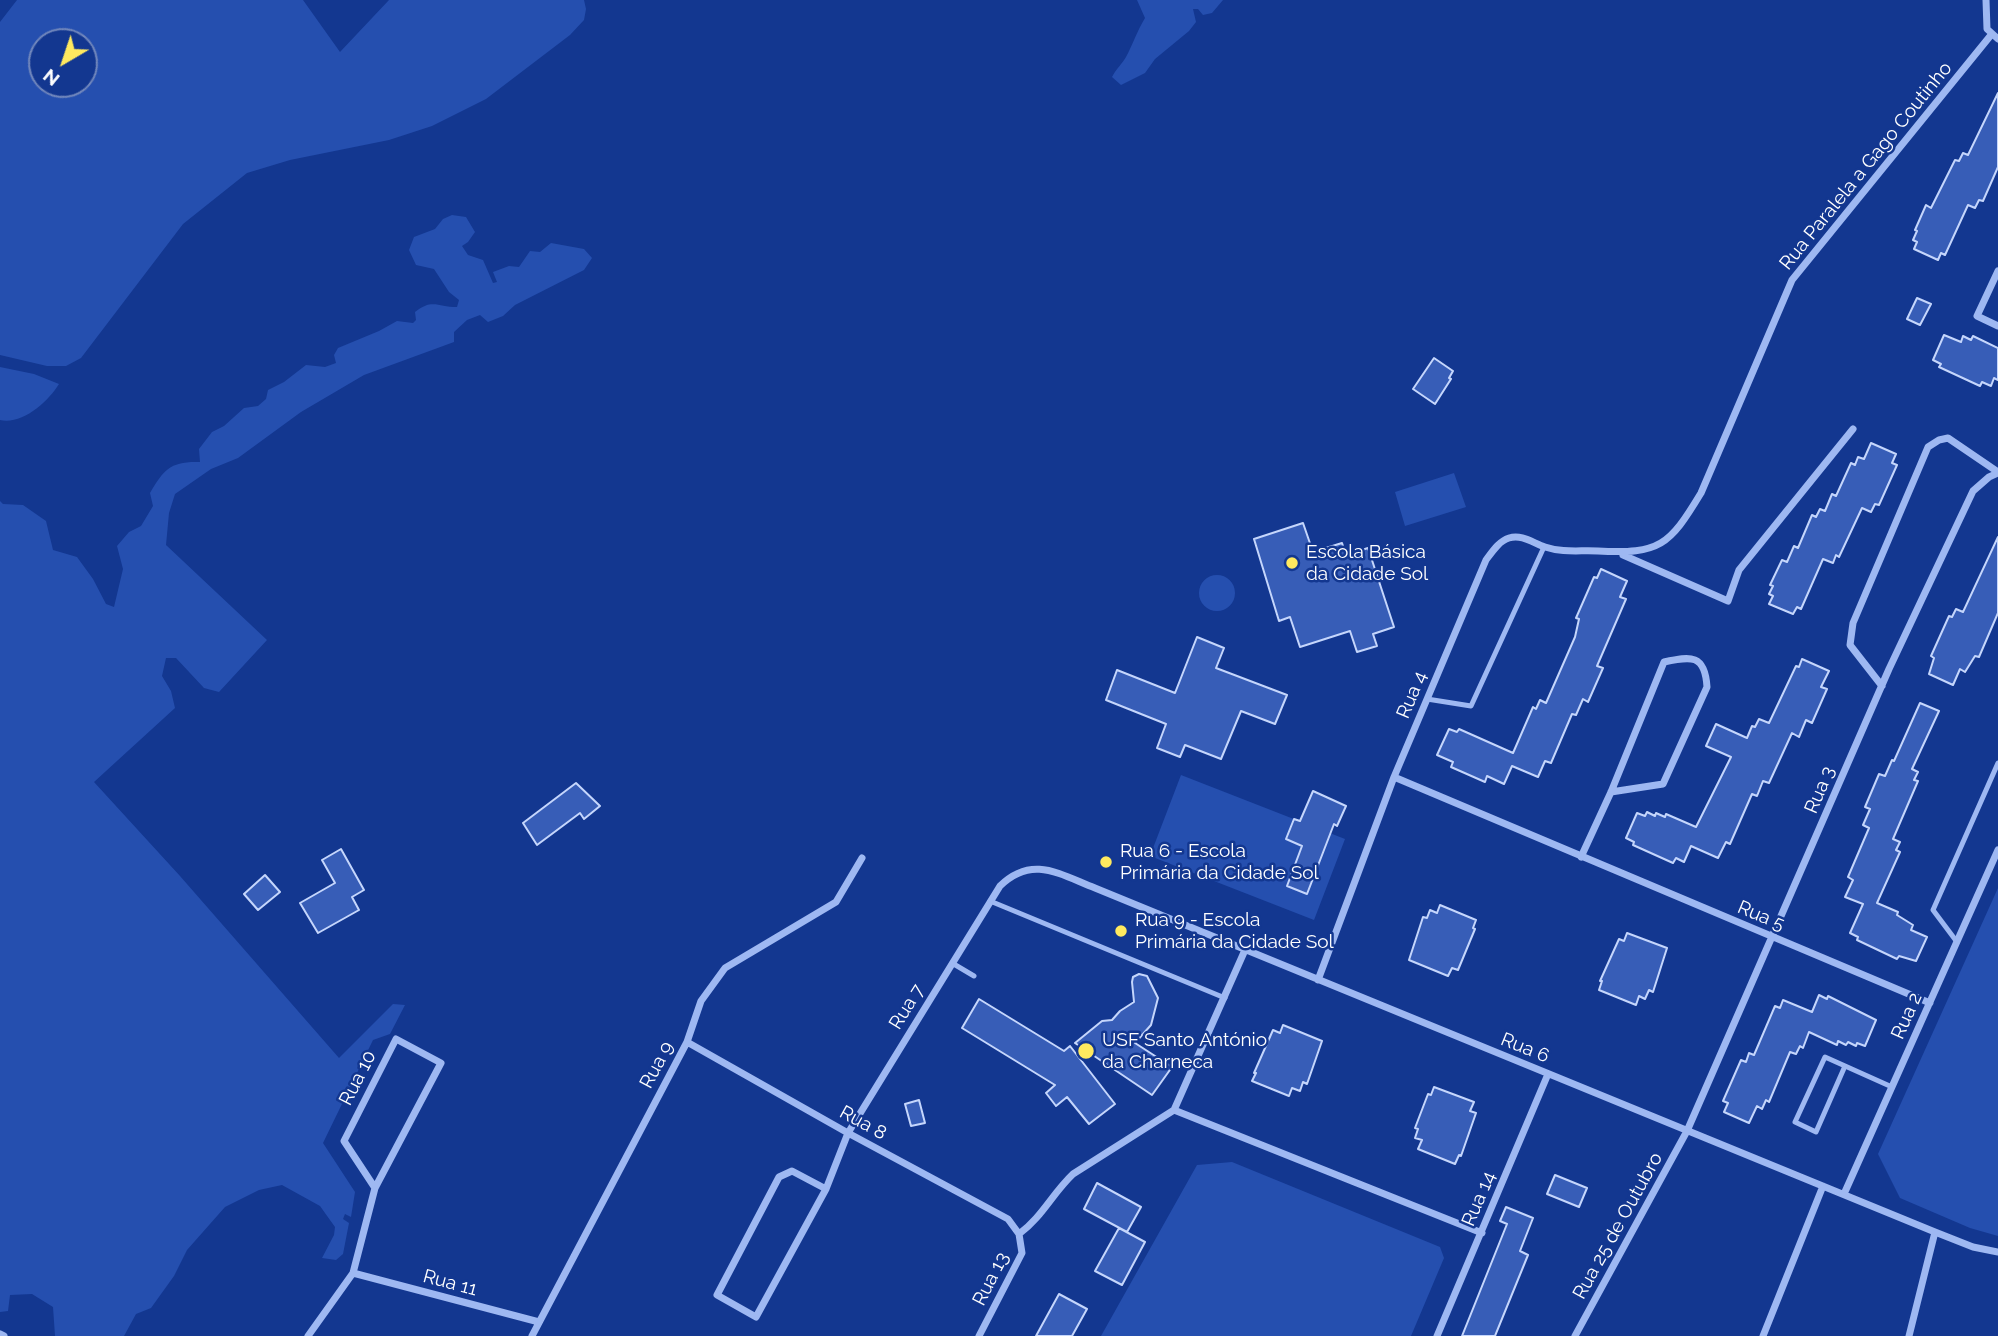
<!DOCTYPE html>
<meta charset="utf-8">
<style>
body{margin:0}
#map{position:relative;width:1998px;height:1336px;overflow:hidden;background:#133790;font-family:Raleway,sans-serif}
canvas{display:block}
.north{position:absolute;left:28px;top:28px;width:70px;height:70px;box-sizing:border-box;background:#133790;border:2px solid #7187bc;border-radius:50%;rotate:219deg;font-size:19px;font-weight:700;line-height:28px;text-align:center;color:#fff}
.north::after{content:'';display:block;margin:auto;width:24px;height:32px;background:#ffe95f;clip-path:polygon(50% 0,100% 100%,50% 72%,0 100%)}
</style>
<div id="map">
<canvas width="1998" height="1336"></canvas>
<div class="north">N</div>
</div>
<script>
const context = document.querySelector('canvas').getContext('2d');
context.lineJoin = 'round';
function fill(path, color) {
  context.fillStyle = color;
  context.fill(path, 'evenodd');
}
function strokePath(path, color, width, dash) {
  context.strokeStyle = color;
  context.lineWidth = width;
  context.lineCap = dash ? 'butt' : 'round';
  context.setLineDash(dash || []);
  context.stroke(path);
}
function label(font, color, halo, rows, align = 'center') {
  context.font = font + ' Raleway,sans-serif';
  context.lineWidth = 5;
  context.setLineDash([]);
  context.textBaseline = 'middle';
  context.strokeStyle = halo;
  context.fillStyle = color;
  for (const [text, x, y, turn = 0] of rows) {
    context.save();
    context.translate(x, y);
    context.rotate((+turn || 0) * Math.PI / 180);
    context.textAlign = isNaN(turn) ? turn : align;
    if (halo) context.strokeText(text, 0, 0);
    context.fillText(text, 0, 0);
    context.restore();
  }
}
fill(new Path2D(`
 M17,0H303L340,52L389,0H584L586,9L584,20L570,35L486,99L432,126L389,140L290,160L247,173L183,224L81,358L66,366H47L0,355V22ZM42,42H84V84H42Z
 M1137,0H1223L1212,13L1203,15L1198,9H1193L1196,22L1189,31L1155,59L1145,73L1121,85L1112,77C1116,69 1122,64 1126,57C1133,44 1137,31 1145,18Z
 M452,215L466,217L475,232L468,242L462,246L468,255L483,260L493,283L497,282L493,272L509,266L519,267L530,251L540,252L551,243L584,249L592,258L584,270L515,305L503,316L488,322L480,315L467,320L454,332V342L364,375L301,412L238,458L211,469L175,494L169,513L166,545L267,640L219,692L204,688L176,658H166L162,676L171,691L175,708L94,782L180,876L339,1058L393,1004L405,1005L390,1034L373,1040L323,1143L355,1192L351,1217L345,1214L343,1219L349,1223L343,1254L336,1260L322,1258L334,1235L335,1227L320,1206L282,1185L259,1190L225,1207L187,1250L174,1276L151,1308L136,1314L124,1336H55L53,1307L32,1294L10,1295L8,1311L0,1312V501L3,504L23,505L46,521L53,550L77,557L93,579L106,604L114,607L123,569L117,546L129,532L141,526L153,506L150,493C164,469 171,461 200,462L199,449L212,432L224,426L244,408L258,406L266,399L268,390L284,382L306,365L325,367L336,363L334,355L338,348L379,331L397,321L413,323L416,320L415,312C432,298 438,307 457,307L459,300L449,292L434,269L416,265L409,250L414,237L435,229L443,219Z
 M0,367L34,374L59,384C48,402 22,425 0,420Z
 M1454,473L1466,507L1405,526L1395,492Z
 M1199 593a18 18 0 1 1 36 0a18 18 0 1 1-36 0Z
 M1181,775L1345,839L1314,920L1150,856Z
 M1998,888V1236L1970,1228L1900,1198L1878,1154Z
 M1232,1162L1440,1247L1444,1258L1411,1336H1101L1197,1165Z`), '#254faf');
const building = new Path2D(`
 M1998,93V167L1983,201L1979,200L1975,208L1968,205L1945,255L1941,253L1938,260L1914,249L1917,242L1913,240L1917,231L1915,230L1926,205L1931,208L1955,160L1959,161L1963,153L1968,155Z
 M1917,298L1931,304L1920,325L1907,319Z
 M1944,335L1961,342L1963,336L1971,340L1973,336L1998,348V380L1994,378L1991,386L1982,382L1980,386L1939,367L1941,364L1933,360Z
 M1434,358L1453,371L1449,378L1451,379L1435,404L1413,389Z
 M1871,443L1896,454L1892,463L1897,465L1879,505L1875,504L1871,512L1862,508L1839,557L1836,555L1833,563L1823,559L1801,609L1797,607L1793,614L1769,604L1773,596L1769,594L1773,586L1770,585L1782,560L1787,562L1794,546L1798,548L1812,515L1816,517L1820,509L1825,511L1832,494L1836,496L1851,463L1855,465L1858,457L1864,459Z
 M1303,523L1313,552L1342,543L1346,555L1368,548L1394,627L1373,634L1377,646L1357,652L1350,631L1300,647L1290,617L1279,621L1254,539Z
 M1998,537V613L1979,657L1975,656L1965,672L1960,669L1953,685L1929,674L1934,658L1931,656L1949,616L1952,617L1956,609L1963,612Z
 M1601,569L1627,581L1620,597L1626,599L1597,666L1603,668L1588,702L1583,699L1576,715L1572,714L1551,763L1545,761L1538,777L1512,766L1504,784L1487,776L1485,782L1451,767L1453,762L1437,755L1449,729L1457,732L1459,729L1513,753L1533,707L1536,709L1540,700L1546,703L1575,637L1579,619L1576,618L1594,577L1597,578Z
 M1197,637L1224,648L1216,668L1287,695L1275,724L1241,711L1221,759L1185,745L1180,757L1157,748L1166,724L1106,700L1117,670L1175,693Z
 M1802,659L1829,671L1821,687L1827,689L1812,723L1806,720L1799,737L1792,733L1769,783L1763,781L1757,796L1752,794L1730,844L1726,842L1718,858L1691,846L1684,862L1676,858L1673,863L1633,845L1634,842L1626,838L1637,813L1645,816L1647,812L1655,816L1656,813L1665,817L1666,814L1696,827L1731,757L1706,746L1716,724L1747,738L1752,726L1755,727L1759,719L1769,723L1796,666L1799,667Z
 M1920,703L1939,711L1912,769L1918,772L1914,780L1918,781L1893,839L1900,842L1896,850L1900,852L1877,903L1898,912L1897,915L1913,925L1911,930L1927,937L1916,961L1899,956L1897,959L1857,940L1858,937L1850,933L1863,904L1845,897L1853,880L1848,877L1869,828L1863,825L1870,809L1865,807L1879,774L1885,776L1892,760L1894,761Z
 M576,783L600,806L584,819L580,813L537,845L523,823Z
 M1313,791L1346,806L1337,826L1334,824L1307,894L1287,886L1302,846L1286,839L1294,819L1300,821Z
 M341,849L364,890L352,897L359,910L318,933L300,903L335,883L322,860Z
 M265,875L280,892L258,910L244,894Z
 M1440,905L1476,920L1473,928L1475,929L1458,970L1452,968L1448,976L1409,960L1423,917L1427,918L1430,910L1437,913Z
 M1627,933L1667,948L1653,992L1649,990L1645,999L1639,996L1636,1005L1599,990L1602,981H1600L1619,939L1624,941Z
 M1139,974L1147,976L1158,998L1151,1025L1135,1043L1172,1067L1152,1095L1075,1043L1102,1021L1112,1020L1120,1011L1134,1002L1132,982L1133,977Z
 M1819,995L1827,999L1828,996L1876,1020L1865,1046L1857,1043L1856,1046L1848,1042L1846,1045L1838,1041L1837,1045L1809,1032L1803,1048L1800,1046L1796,1054L1790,1052L1769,1102L1766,1100L1762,1109L1757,1106L1749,1123L1724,1112L1728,1103L1723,1101L1741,1060L1746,1062L1749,1053L1754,1055L1775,1006L1780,1008L1783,1000L1812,1012Z
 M979,999L1064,1051L1070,1046L1115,1104L1089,1124L1067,1097L1056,1106L1046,1093L1055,1085L962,1028Z
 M1283,1025L1322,1041L1307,1084L1303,1082L1300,1091L1292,1088L1289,1096L1252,1081L1256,1073H1254L1273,1030L1280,1033Z
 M1434,1087L1474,1102L1470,1111L1476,1113L1461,1156L1459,1155L1455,1164L1418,1149L1422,1140L1415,1138L1418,1129L1415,1128L1428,1094L1431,1095Z
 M919,1100L925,1123L911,1126L905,1104Z
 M1555,1175L1587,1188L1579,1207L1547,1194Z
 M1097,1183L1141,1207L1127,1232L1084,1209Z
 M1506,1207L1533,1218L1520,1251L1528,1255L1495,1336H1462L1507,1224L1500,1221Z
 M1119,1228L1145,1242L1122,1285L1095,1271Z
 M1059,1294L1087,1309L1072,1336H1036Z`);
fill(building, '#375db7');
strokePath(building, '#c5d6fc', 2);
strokePath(new Path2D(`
 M1427,699L1471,706L1544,547
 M990,901L1225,998
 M1957,942L1933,910L1998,763
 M952,963L974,976
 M1845,1066L1816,1132L1795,1122L1825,1057L1892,1087`), '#9eb8f2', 5);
strokePath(new Path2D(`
 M1986,0L1987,29L1998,39
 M1998,271L1977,316L1998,326
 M1623,555L1728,601L1739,570L1853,429
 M1882,686L1850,645L1853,623L1928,447L1939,440L1948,438L1998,472
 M1394,777L1930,1003
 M1581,857L1611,792L1664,662C1691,656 1705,654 1707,687L1663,784L1611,792
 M1318,980L1394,777L1486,560C1492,552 1499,541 1509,538C1522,534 1533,543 1545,547C1563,553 1580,550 1598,551C1660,554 1669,546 1701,493L1792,280L1991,35
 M687,1042L848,1133L1008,1219L1019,1234L1022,1253L979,1336
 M1174,1110L1482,1233
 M826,1189L792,1171L779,1177L717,1295L756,1317L826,1189L848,1133L1000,886C1032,855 1059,874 1095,888L1935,1232L1973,1247L1998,1252
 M1844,1194L1998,850
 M1019,1234C1042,1217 1052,1194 1073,1174L1174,1110L1245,950
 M353,1273L539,1322
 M0,1334L4,1336
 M308,1336L353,1273L375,1188L344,1141L396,1039L441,1063L375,1188
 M532,1336L687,1042L701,1001L725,968L836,902L862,858
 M1437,1336L1548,1074
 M1575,1336L1687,1131L1889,669L1973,491L1989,477L1998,473
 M1763,1336L1823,1186
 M1909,1336L1935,1232`), '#9eb8f2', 7);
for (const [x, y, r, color] of [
 [1292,563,7,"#ffe95f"],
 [1106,862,7,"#ffe95f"],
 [1121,931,7,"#ffe95f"],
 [1086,1051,9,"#ffe95f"]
]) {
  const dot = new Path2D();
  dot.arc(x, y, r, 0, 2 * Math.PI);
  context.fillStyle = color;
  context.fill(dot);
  strokePath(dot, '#133790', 2.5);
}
label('19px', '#fff', '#133790', [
 ["Rua Paralela a Gago Coutinho",1866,166,-51],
 ["Rua 4",1412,695,-67],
 ["Rua 3",1820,790,-67],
 ["Rua 5",1761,916,23],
 ["Rua 7",907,1007,-58],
 ["Rua 2",1907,1016,-66],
 ["Rua 6",1525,1048,22],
 ["Rua 9",657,1065,-62],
 ["Rua 10",358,1078,-63],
 ["Rua 8",863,1123,29],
 ["Rua 14",1479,1199,-67],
 ["Rua 25 de Outubro",1618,1226,-61],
 ["Rua 13",991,1279,-63],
 ["Rua 11",450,1283,15]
]);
label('19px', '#fff', '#133790', [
 ["Escola Básica",1306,552],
 ["da Cidade Sol",1306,574],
 ["Rua 6 - Escola",1120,851],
 ["Primária da Cidade Sol",1120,873],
 ["Rua 9 - Escola",1135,920],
 ["Primária da Cidade Sol",1135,942],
 ["USF Santo António",1102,1040],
 ["da Charneca",1102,1062]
], 'left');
</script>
